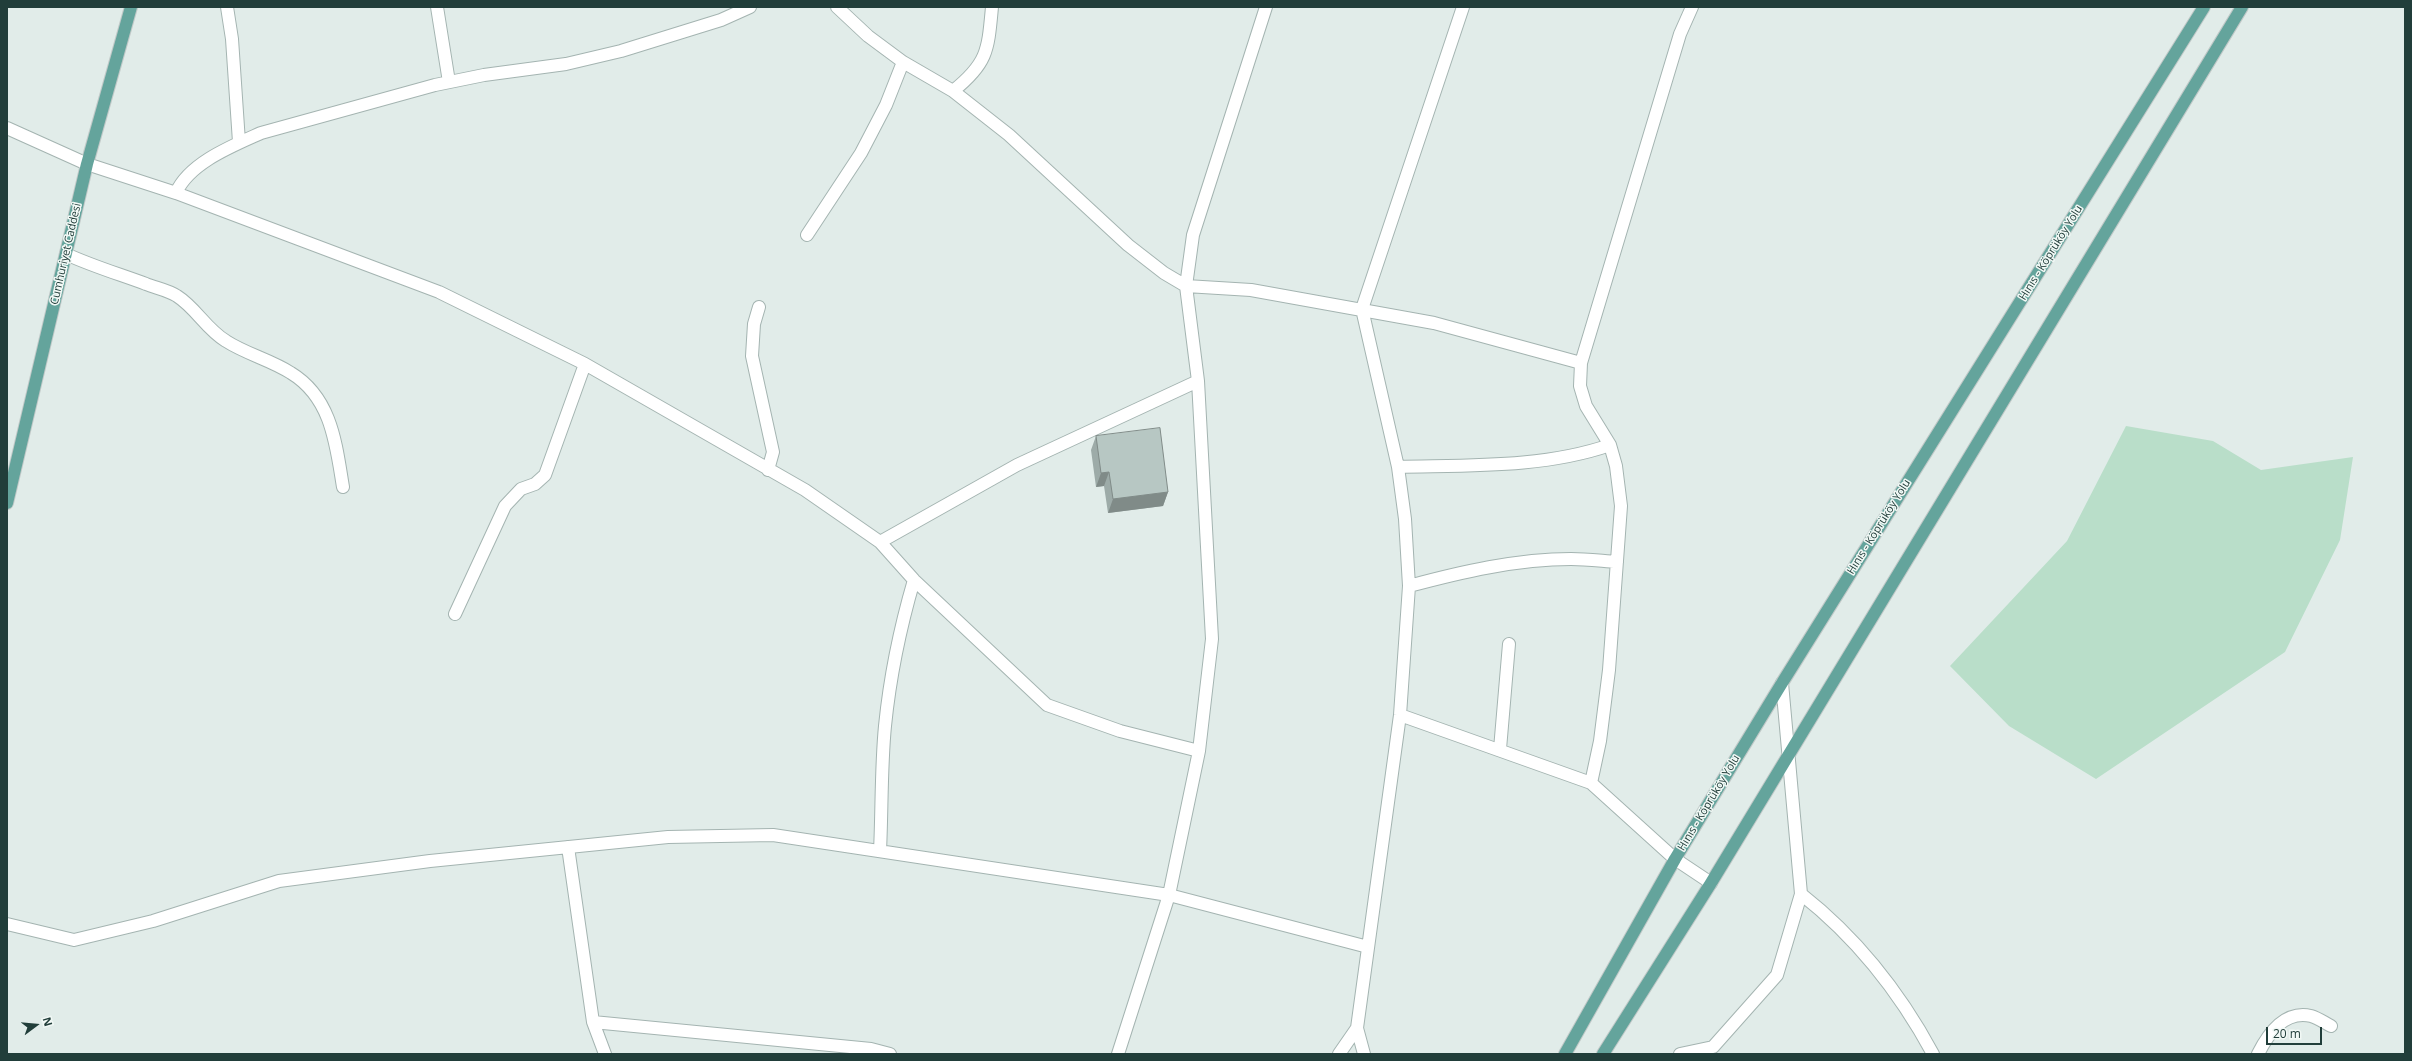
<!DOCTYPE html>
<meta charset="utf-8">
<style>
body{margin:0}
#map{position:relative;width:2412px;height:1061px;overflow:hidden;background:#e1ece9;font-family:"Open Sans",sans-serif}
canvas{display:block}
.frame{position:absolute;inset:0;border:8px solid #213e3a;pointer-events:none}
.north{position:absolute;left:16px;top:1005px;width:40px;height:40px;-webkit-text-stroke:3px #f2f9f6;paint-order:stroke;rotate:74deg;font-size:11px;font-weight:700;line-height:16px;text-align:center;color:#213e3a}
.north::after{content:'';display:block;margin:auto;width:14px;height:18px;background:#213e3a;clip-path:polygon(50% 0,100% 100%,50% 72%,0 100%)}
.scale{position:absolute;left:2266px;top:1027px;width:56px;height:18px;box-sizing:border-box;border:2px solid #213e3a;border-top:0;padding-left:5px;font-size:12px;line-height:14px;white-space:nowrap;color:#213e3a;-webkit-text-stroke:3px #f2f9f6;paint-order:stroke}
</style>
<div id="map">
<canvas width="2412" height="1061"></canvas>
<div class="frame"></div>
<div class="north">N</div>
<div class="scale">20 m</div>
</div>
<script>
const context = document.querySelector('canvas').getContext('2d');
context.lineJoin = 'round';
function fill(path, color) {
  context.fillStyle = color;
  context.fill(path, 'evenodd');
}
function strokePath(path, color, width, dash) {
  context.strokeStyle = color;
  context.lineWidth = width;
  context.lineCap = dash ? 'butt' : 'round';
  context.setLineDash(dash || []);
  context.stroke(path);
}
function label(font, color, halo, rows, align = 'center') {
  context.font = font + ' "Open Sans",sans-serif';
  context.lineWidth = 3;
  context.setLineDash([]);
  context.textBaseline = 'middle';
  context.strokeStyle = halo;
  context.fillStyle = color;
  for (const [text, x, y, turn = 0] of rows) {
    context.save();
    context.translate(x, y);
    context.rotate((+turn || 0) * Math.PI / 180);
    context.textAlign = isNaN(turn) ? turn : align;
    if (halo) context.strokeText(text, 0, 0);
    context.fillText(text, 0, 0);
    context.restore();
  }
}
fill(new Path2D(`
 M2126,426L2213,441L2261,470L2353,457L2340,540L2285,652L2096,779L2009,726L1950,666L2067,541Z`), '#b9dec9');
const minor = new Path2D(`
 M227,7L232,39L239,142
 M437,7L449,82
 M837,7L868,36L903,62L953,91L1009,135L1128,245L1164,273L1186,286L1251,290L1434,323L1581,363
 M953,91C988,63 988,50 992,7
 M7,128L87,164L176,193L439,292L585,364L805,490L880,542L914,580L1047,705L1120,731L1199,751
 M176,193C189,163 232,146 261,133L435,85L484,75L566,64L621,51L721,20L750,7
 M807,235L861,153L886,105L903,62
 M66,254C92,266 119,274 146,284C156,288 168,290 177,296C196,308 206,329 226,341C246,354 271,360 291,373C332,398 336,445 343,487
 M759,307L754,324L752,356L773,452L768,470
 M1398,467C1468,465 1544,468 1610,445
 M880,542L1017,465L1198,381
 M1409,586C1461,572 1517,559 1571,559C1586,559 1602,561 1617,562
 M455,614L505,506L521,489L535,484L545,475L585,364
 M1400,715L1591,783L1675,859L1711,883
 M1500,749L1509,644
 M1591,783L1600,741L1609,670L1621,506L1616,466L1610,445L1586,406L1580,386L1581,363L1680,34L1692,7
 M568,847L593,1022L605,1054
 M880,851C882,810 881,767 885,726C890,676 900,628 914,580
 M1801,894C1857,938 1899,991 1933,1054
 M7,924L74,940L153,921L279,881L430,861L668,837L773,835L1169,895L1368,947
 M593,1022L871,1049L890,1054
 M1118,1054L1169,895L1199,751L1212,639L1198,381L1186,286L1193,235L1266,7
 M1339,1054L1357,1028
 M1364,1054L1357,1028L1400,715L1409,586L1405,519L1398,467L1362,309L1463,7
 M1680,1054L1713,1047L1777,975L1801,894L1782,683
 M2258,1054C2268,1034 2284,1010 2311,1016C2318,1018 2325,1023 2331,1026`);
const major = new Path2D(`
 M7,503L87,164L131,7
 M1565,1054L1675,859L1782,683L2204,7
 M1603,1054L1711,883L2242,7`);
strokePath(minor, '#a4b4b1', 14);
strokePath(major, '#c1c9c8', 14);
strokePath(minor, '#fff', 12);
strokePath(major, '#64a49c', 12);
fill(new Path2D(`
 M1096,436L1168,492L1163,506L1108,513L1104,486L1096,487L1091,450Z`), '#9daba8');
fill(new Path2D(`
 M1109,472L1104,486L1096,487L1101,473Z
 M1168,492L1163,506L1108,513L1113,499Z`), '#808b88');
const building = new Path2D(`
 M1160,428L1168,492L1113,499L1109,472L1101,473L1096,436Z`);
fill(building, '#b7c7c3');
strokePath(building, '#808b88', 1);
label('11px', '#213e3a', '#f2f9f6', [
 ["Hınıs - Köprüköy Yolu",2051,253,-58],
 ["Cumhuriyet Caddesi",66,254,-77],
 ["Hınıs - Köprüköy Yolu",1879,527,-58],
 ["Hınıs - Köprüköy Yolu",1709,803,-59]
]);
</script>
